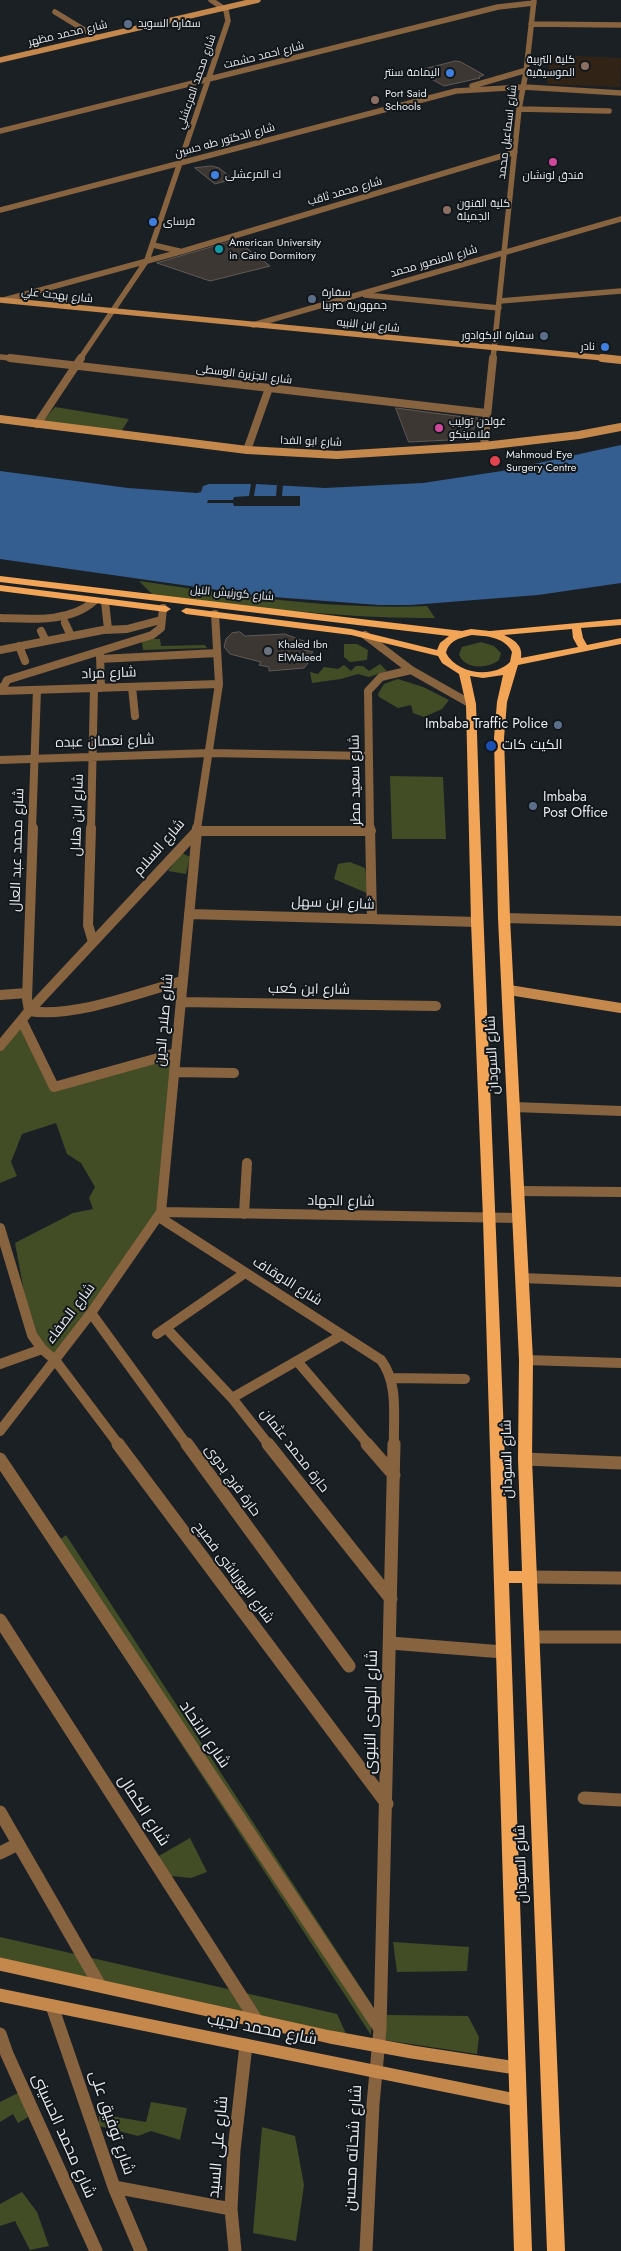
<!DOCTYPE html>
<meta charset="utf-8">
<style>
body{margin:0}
canvas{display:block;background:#1b2025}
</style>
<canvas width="621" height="2251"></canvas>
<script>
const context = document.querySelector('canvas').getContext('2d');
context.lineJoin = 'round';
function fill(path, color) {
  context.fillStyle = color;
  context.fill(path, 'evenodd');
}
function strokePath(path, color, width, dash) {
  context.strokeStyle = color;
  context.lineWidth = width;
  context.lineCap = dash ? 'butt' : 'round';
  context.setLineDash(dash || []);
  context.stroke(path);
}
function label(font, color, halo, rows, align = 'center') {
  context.font = font + ' Jost,Cairo,sans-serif';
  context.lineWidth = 4;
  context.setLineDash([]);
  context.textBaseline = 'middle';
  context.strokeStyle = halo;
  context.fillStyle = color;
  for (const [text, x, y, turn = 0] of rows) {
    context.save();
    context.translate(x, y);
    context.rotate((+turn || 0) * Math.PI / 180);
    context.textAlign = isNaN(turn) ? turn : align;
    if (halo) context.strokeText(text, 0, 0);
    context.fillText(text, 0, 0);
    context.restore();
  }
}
fill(new Path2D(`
 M550,55L621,58L620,87L547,84Z`), '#312417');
fill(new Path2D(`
 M55,407L129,419L121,432L41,423Z
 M139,581C234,595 331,610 427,606L435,618C341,619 247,606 154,596Z
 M145,639H160L161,646L205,645L207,648L143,650L142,642Z
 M481,642L494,646L501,653L499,660C488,669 464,670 459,654L462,647Z
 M344,644H357L368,650L367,660L350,662L344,657Z
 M380,664L387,671L369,677L358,674L341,679L312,683L310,672L318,674L324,667L338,669L344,665L351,671L356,666H363L369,671Z
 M398,679L423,687L449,700L442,709L424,717L413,713L411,705L398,708L379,697L378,694L384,684Z
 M390,776L443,777L446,839H392Z
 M182,853L190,857L186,874L168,871Z
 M350,862L365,868L369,894L334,879L338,864Z
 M21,1028L50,1089L176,1057L161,1212L55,1354L32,1335L15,1243L73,1213L93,1209L89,1198L95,1187L81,1163L67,1154L56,1123L22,1134L11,1162L17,1176L0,1183V1050Z
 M66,1535L372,2005L371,2035L52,1546Z
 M190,1838L207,1872L191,1878L171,1876L157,1857Z
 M0,1937L337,2014L347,2036L0,1958Z
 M393,1942L469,1947L467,1971L397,1972Z
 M387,2015L468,2016L479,2037L477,2054L384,2040Z
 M20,2092L28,2117L18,2123L13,2114L0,2122V2102Z
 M151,2102L187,2108L180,2140L151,2131L138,2136L99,2126V2114L146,2122Z
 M262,2127L295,2136L304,2185L296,2241L253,2233Z
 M22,2192L37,2212L49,2246L30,2250L15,2221L0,2226V2204Z`), '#424c25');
fill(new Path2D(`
 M621,445V583L538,595L411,605H379L260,596L0,559V471L128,488L197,493L201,492L203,486L209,484H256L325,488L423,483L502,471Z`), '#345d90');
fill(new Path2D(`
 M251,484H256L254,496H276L277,485H283L282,496H300V506H234L233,503H207L208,500H233L234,497L249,496Z`), '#1b2025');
const building = new Path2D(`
 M456,61L461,62L484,75L479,77L480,78L444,86L417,71Z
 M212,166L219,168L233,179L215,184L195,168Z
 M236,240L270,266L210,281L157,263Z
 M396,408L464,417L478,418L470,439L409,442Z
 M240,632L245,636L285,634L306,642L304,650L313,652L311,654L314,655L304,668L269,671V667L259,665L261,662L230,654L224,647L226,639L232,633Z`);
fill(building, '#3d3733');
strokePath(building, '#615a55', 1);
strokePath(new Path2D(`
 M55,12L96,37
 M531,24L621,25
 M472,86L527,70
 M519,109L609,111
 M0,131L498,7L534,3
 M0,210L456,91L524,87L621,93
 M153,245L179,251
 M365,295L499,308
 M4,300L180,252L515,152
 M500,301L621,291
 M253,325L621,219
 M0,357L21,359
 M80,359L147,260L228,21L226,10L211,0
 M493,359L519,109L526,72L534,0`), '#88633f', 5.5);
strokePath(new Path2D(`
 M10,358L486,413
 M37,424L81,358
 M484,446L493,358
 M247,450L269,388
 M105,602L108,629
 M0,618C30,619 70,623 94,601
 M65,623L71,636
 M41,631L46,641
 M365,635L411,670L471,704
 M19,646L25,661
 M0,650L103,630L127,629L161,620
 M100,654L101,688
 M100,659L217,653
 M132,687L135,716
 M0,688L4,686L7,680L152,635L161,628L163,608
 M0,691L219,684
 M0,760L210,753L368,756
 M32,829L37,690
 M91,829L94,688
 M197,829L219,684L215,614
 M370,829L368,691L381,677L411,670`), '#88633f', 8);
strokePath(new Path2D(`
 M33,828L27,999L29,1011C74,1018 138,993 182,981
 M91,828L88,925L93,942
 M370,828L372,919
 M189,914L477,922
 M504,918L621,921
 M0,995L27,993
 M181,1002L436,1006
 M22,1021L54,1087L176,1053
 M0,1046L29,1011L197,831V828
 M174,1072L234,1073
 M514,1107L621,1111
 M518,1191L621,1192
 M161,1212L520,1218
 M244,1214L247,1163
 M159,1217L381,1360C399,1384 393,1417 394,1445
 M0,1228L32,1335L42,1349L55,1360L119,1445
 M522,1278L621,1282
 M91,1313L187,1445
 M166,1328L232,1398L269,1445
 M157,1334L245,1273
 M526,1360L621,1363
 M297,1361L369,1445
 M0,1364L42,1349
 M391,1378L465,1379
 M232,1398L342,1335
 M0,1431L91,1313L161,1212L197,831H371`), '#88633f', 10);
strokePath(new Path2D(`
 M118,1444L387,1804
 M187,1444L349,1666
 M268,1444L391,1599
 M367,1444L394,1475
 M0,1459L380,2029
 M525,1459L621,1463
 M530,1577L621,1578
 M0,1620L257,2021
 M533,1637H621
 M390,1643L503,1652
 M584,1798L621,1800
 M0,1812L99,1984
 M0,1853L18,1844
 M52,2006L114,2187L141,2251
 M0,2034L7,2054L96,2251
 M114,2187L231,2209
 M235,2251L231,2209L234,2150L246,2045
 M366,2251L373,2104L380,2029L394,1444`), '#88633f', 13);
strokePath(new Path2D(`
 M0,60L258,0
 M0,300L614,359`), '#c4884d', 5.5);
strokePath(new Path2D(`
 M602,358L621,360
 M0,419L247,450L337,455L484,446L579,435L621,427`), '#c4884d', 8);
strokePath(new Path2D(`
 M509,990L621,1008`), '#c4884d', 10);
strokePath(new Path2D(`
 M0,1964L330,2037L412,2052L516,2068
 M0,1995L516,2100`), '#c4884d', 13);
fill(new Path2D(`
 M0,576L462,631L471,629L490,631L621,619V625L581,628L583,638L587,645L621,638V644L518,665L507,702L504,738L510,918L533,1360L532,1459L565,2251H547L522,1583H509L532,2251H514L483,1218L471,922L466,704L459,674L442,663L438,656L351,635L186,614L181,611L186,608L351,629L437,650L440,643L449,636L0,582ZM572,629L573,638L578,647L521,658C523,646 515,640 504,635ZM472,635C486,636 505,637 512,652L510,662C493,679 457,674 446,653C449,640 460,638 472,635ZM503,675L497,702L494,738L498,918L519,1360L518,1459L522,1571H509C499,1282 485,993 476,704L470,676L483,678Z
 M0,585L166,606L171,609L166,612L0,591Z`), '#f2a557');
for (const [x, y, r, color] of [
 [128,24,5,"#5c6f8a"],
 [585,66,5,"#8d6e63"],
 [450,73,5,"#3f7fe0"],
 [375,100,5,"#8d6e63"],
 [553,162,5,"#d1479c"],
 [215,175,5,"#3f7fe0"],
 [447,210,5,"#8d6e63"],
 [153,222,5,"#3f7fe0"],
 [219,249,5,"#0f9aa8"],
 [312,299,5,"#5c6f8a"],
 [544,336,5,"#5c6f8a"],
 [605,347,5,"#3f7fe0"],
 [439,428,5,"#d1479c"],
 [495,461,6,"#e0444e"],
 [268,651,5,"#6b7280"],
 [558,725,5,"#5c6f8a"],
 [491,746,6,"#1a4fb4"],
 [533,806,5,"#5c6f8a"]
]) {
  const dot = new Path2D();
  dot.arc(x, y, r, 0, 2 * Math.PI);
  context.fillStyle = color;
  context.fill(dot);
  strokePath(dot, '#12171c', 2);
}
label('11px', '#e7eaee', '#12171c', [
 ["سفارة السويد",138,24],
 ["كلية التربية",575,60,"right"],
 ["الموسيقية",575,73,"right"],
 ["اليمامة سنتر",440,73,"right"],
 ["Port Said",385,94],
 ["Schools",385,107],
 ["ك المرعشلى",225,175],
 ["فندق لونشان",553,176,"center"],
 ["كلية الفنون",457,204],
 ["الجميلة",457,217],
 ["فرساى",163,222],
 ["American University",229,243],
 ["in Cairo Dormitory",229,256],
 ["سفارة",322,293],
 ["جمهورية صربيا",322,306],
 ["سفارة الإكوادور",534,336,"right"],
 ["نادر",595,347,"right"],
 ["غولدن توليب",449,422],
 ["فلامينكو",449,435],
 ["Mahmoud Eye",506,455],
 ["Surgery Centre",506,468],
 ["Khaled Ibn",278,645],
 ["ElWaleed",278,658]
], 'left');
label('11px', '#e7eaee', '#12171c', [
 ["شارع محمد مظهر",68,34,-13],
 ["شارع احمد حشمت",264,56,-14],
 ["شارع محمد المرعشلي",197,82,-71],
 ["شارع اسماعيل محمد",508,132,-83],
 ["شارع الدكتور طه حسين",225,141,-15],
 ["شارع محمد ثاقب",345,192,-16],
 ["شارع المنصور محمد",434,262,-16],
 ["شارع بهجت علي",57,296,6],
 ["شارع ابن النبيه",368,326,6],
 ["شارع الجزيرة الوسطى",244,375,7],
 ["شارع ابو الفدا",311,442,2],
 ["شارع كورنيش النيل",232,594,5]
]);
label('14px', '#e7eaee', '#12171c', [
 ["شارع مراد",109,674,-2],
 ["شارع نعمان عبده",105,742,-2],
 ["شارع سعيد مطر",356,780,-91],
 ["شارع ابن هلال",78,815,-88],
 ["شارع السلام",160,848,-49],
 ["شارع محمد عبد العال",18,850,-88],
 ["شارع ابن سهل",333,904,2],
 ["شارع ابن كعب",309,990,1],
 ["شارع صلاح الدين",165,1020,-85],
 ["شارع السودان",493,1055,-93],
 ["شارع الجهاد",341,1202,1],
 ["شارع الاوقاف",287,1282,32],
 ["شارع الصفاء",71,1314,-53],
 ["حارة محمد عثمان",294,1451,52],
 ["شارع السودان",508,1459,-91],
 ["حارة فرج بدوى",232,1481,54],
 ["شارع اليوزباشى فصيح",233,1573,53],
 ["شارع السودان",522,1864,-92]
]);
label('14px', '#e7eaee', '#12171c', [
 ["Imbaba Traffic Police",548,725,"right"],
 ["الکيت کات",502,746],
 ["Imbaba",543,798],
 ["Post Office",543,814]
], 'left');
label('16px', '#e7eaee', '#12171c', [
 ["شارع الهدى النبوى",372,1712,-89],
 ["شارع الاتحاد",204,1735,56],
 ["شارع الكمال",143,1811,57],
 ["شارع محمد نجيب",262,2030,11],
 ["شارع توفيق على",111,2123,71],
 ["شارع محمد الحسينى",63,2136,66],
 ["شارع على السيد",219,2147,-85],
 ["شارع شحاته محسن",354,2148,-87]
]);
</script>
